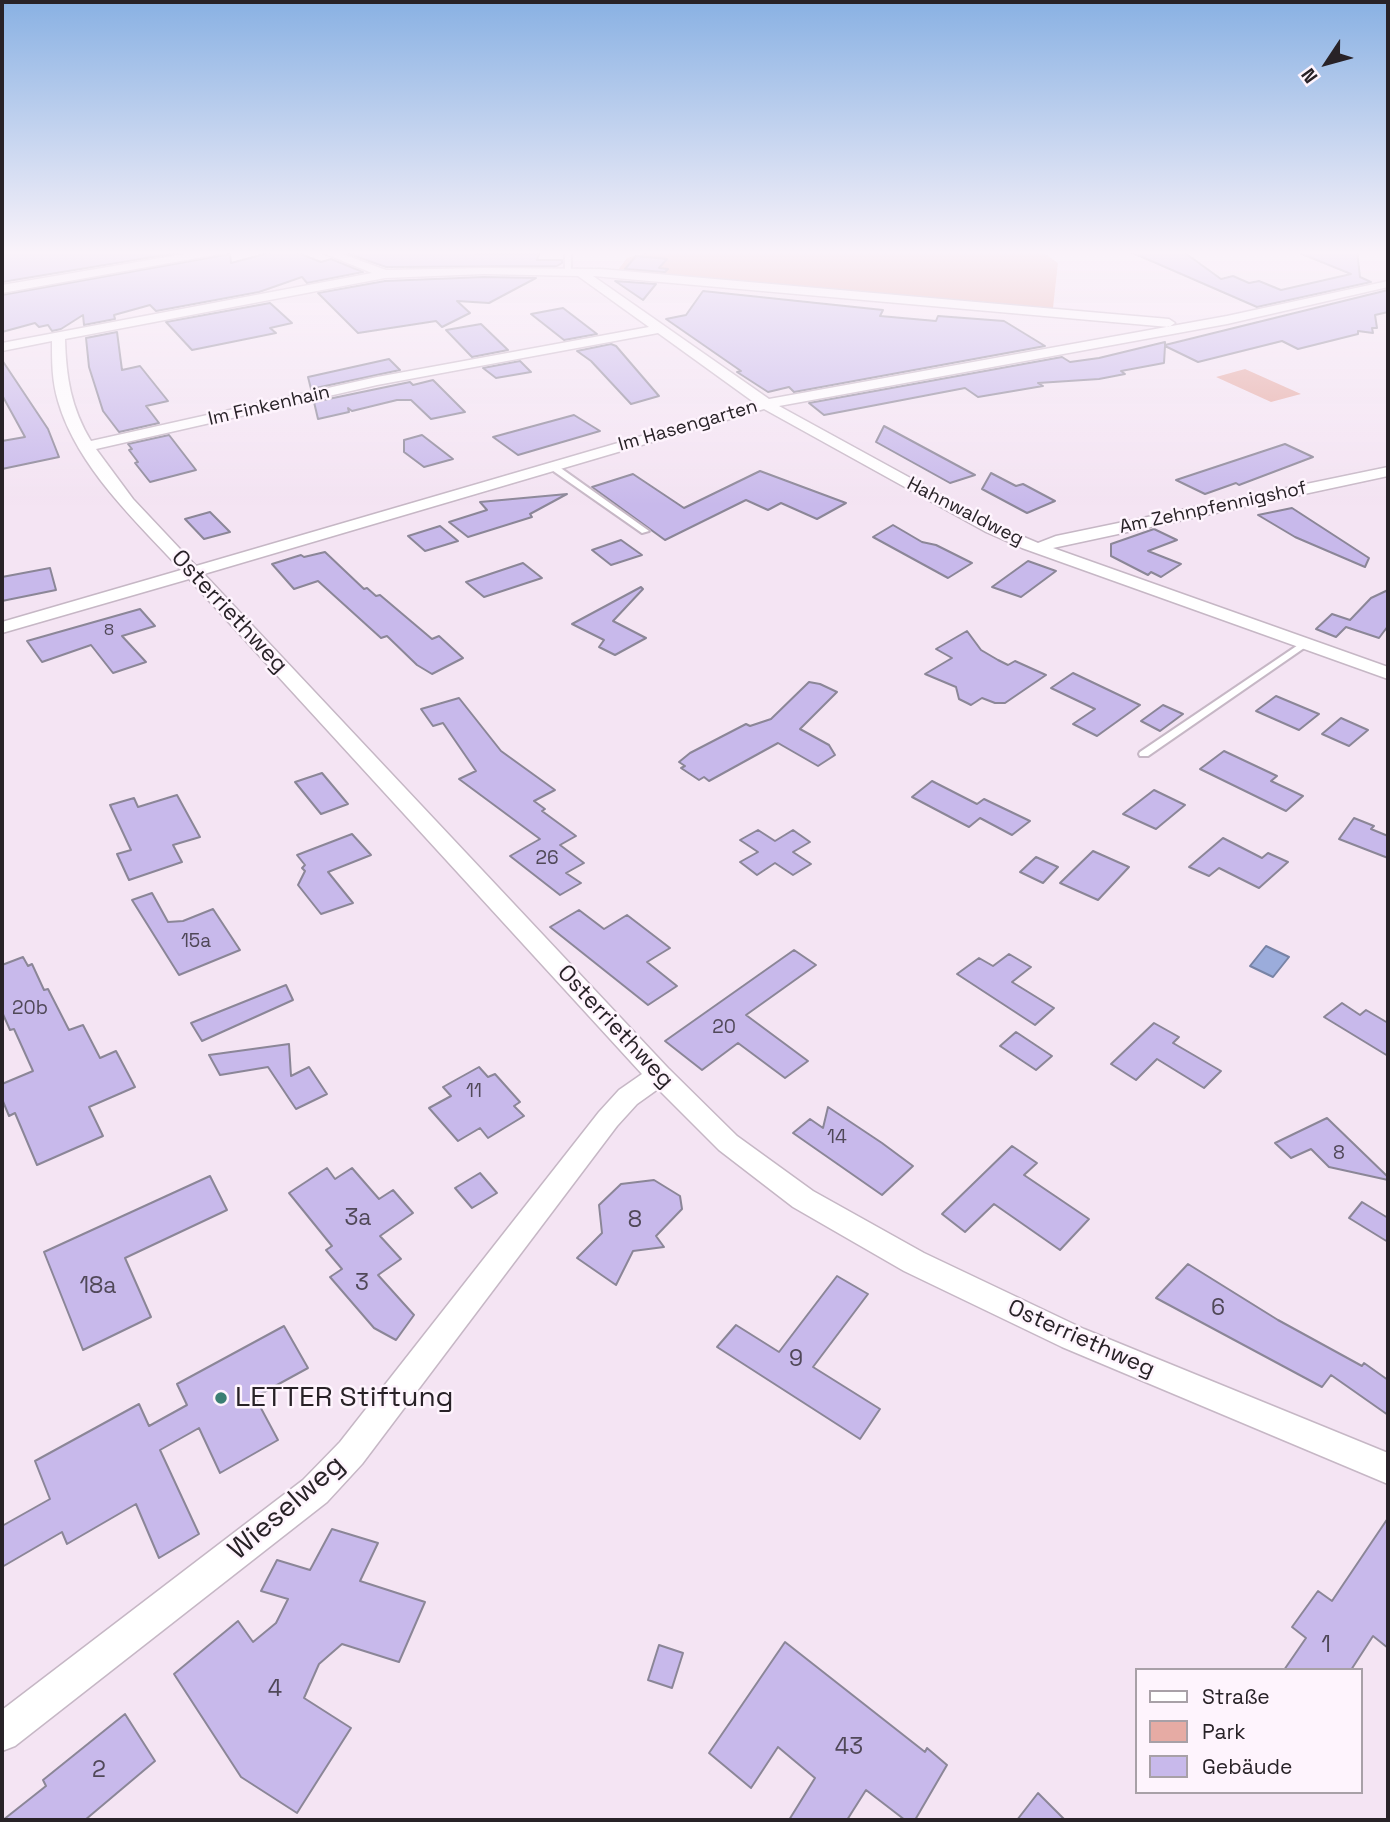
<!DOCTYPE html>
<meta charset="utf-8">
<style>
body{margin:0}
#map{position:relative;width:1390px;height:1822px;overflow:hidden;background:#f4e4f3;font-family:"Space Grotesk",sans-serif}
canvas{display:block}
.frame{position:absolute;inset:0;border:4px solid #282227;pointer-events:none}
.legend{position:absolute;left:1135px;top:1668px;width:228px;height:126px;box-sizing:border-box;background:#fef4fd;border:2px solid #a8a0a7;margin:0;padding:9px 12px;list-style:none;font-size:21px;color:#282227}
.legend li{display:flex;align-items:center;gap:14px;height:35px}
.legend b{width:35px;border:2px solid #a8a0a7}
.north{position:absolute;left:1292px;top:28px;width:70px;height:70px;-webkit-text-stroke:5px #fef4fd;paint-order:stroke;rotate:234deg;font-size:19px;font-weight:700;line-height:28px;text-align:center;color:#282227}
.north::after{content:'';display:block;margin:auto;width:24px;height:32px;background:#282227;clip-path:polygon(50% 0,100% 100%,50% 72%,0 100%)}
</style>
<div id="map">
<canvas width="1390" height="1822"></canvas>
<div class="frame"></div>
<ul class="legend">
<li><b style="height:9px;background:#fff"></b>Straße</li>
<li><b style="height:19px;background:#e6aba4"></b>Park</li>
<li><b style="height:19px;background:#c8b9eb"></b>Gebäude</li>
</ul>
<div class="north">N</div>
</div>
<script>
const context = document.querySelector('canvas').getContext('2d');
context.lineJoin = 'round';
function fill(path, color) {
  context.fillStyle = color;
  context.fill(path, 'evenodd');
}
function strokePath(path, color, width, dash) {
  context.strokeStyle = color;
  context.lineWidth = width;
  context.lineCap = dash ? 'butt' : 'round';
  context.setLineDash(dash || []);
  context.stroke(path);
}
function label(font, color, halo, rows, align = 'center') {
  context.font = font + ' "Space Grotesk",sans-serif';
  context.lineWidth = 5;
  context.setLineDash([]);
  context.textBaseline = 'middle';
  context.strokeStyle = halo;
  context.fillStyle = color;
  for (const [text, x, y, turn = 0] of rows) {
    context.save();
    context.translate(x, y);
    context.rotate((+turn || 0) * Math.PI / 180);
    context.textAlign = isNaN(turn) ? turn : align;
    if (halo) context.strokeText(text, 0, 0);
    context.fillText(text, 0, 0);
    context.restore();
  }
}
fill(new Path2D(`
 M658,250H1039L1058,263L1053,308L618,270L627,258Z
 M1245,369L1301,394L1271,402L1216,377Z`), '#e6aba4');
const water = new Path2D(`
 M1266,946L1289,957L1273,977L1250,966Z`);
fill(water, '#9bacdb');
strokePath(water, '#7883a5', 2);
const building = new Path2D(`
 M2,250H195L2,282Z
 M279,250H291L321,262L331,259L363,272L307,283L302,277L259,292L156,311L150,305L114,315L115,319L84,325L83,315L61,329L52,331L48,325L39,327L35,323L2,332V295L230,254L231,263Z
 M364,250H477L475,254H539L537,260H562V263L557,266L386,267L349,254Z
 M1126,250H1181L1221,279L1233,276L1249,283L1259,281L1281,290L1351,274L1292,250H1357L1360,277L1371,282L1257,307Z
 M636,256L667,259L659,268L668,269L665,272L625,269Z
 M484,277L536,278L489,303L457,301L470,313L442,327L436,321L358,333L318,293L385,281Z
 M615,281L656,284L643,300Z
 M1388,290V312L1375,315L1377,328H1372L1373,333L1358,331V334L1298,349L1282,341L1198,362L1165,346L1164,363L1121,371L1125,374L1099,379L1038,383L1043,386L978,397L965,388L824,415L809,403L1062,357L1070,362L1099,358L1165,342V345Z
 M703,291L883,310L880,316L936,321L938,316L1004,321L1045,346L794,392L789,387L768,392L737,372L741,371L666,319L686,315Z
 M270,303L292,323L270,328L276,333L192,350L166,322Z
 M563,308L597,334L564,340L531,314Z
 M481,324L508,350L472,357L446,330Z
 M117,332L122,370L140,366L168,401L146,406L159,423L119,432L103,411L89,367L86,338Z
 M611,344L616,346L659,396L631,404L591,361L577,351Z
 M389,359L400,370L311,389L308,377Z
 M2,360L48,429L59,457L2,469V441L25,437L2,395Z
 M520,361L531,372L496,378L483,368Z
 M433,380L465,412L431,419L411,400H397L352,411L348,408L349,412L318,419L314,402L410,382L413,385Z
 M574,415L600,431L518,455L493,437Z
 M884,426L975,475L950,483L876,442Z
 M169,435L196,470L150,482L135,463L138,462L129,450L132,449L128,444Z
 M422,435L453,459L424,467L404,452V440Z
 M1285,444L1313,457L1239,485L1236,483L1205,494L1176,480Z
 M760,471L846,503L817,519L781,503L768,510L746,500L665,540L592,487L633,474L684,508Z
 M991,473L1016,486L1023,484L1055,501L1027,513L982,489Z
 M567,494L530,514L532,517L468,537L449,522L487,510L480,502Z
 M1292,508L1369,558L1365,567L1295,537L1258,515Z
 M210,512L230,532L204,539L185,519Z
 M893,525L922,542L936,545L972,563L948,578L873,537Z
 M440,526L458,541L425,551L408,536Z
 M1154,529L1177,540L1148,551L1181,564L1161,577L1151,572L1148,575L1111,556V544Z
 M621,540L642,555L611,565L592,550Z
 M325,552L364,589L367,588L376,596L380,595L432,639L439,636L463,658L432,674L417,665L387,636L381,638L318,581L294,589L272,564L301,555L304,557Z
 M1028,561L1056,571L1021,597L992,587Z
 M523,563L542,578L484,597L466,582Z
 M50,568L56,590L2,601V577Z
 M641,587L643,589L613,621L646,638L615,655L599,647L604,640L572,624Z
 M1388,590V626L1379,638L1346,627L1336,637L1316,629L1332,614L1350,620L1371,598Z
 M140,609L155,626L122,636L146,662L113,673L91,645L42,662L27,641Z
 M967,631L981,650L998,660L1008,665L1015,661L1046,675L1005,703H995L982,698L971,705L959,699L956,687L925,674L952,658L936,649Z
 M1073,673L1140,705L1097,736L1073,724L1095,709L1051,688Z
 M809,682L820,684L837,692L800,729L829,745L835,755L818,766L778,743L709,781L704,777L699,780L681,768L685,766L679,762L690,753L746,724L750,726L771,719Z
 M1276,696L1319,714L1299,730L1256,711Z
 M459,698L501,751L555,790L534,801L545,809L542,811L576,836L560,845L584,863L566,873L581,883L560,895L510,856L540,839L459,779L476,771L443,723L433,726L421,709Z
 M1163,705L1183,714L1160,731L1141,721Z
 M1341,718L1368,730L1349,746L1322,734Z
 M1224,751L1277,776L1271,781L1303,796L1286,811L1200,769Z
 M322,773L348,804L321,814L295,782Z
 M932,781L977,804L984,799L1030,821L1012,835L980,818L969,827L912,797Z
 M1154,790L1185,805L1156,829L1123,814Z
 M177,795L200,837L173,845L182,862L129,880L117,854L131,850L110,805L134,798L138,807Z
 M1354,818L1374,826L1371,829L1388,836V858L1339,839Z
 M758,830L775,841L793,830L810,842L793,852L811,864L793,875L775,863L757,875L740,862L758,852L740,840Z
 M352,834L371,855L328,872L353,903L321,914L298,885L305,871L302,868L305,865L297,855Z
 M1223,838L1262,858L1268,853L1288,862L1259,888L1219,868L1209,876L1189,867Z
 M1093,851L1129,867L1098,900L1060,883Z
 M1036,857L1058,867L1043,883L1020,872Z
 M152,893L168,922L183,921L213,909L240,950L179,975L132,900Z
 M579,910L604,929L627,915L670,948L647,962L677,986L648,1005L550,927Z
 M794,950L816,965L746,1015L808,1061L785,1078L738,1043L702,1070L665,1041Z
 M1009,954L1031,967L1012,982L1054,1008L1035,1025L957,974L979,958L993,966Z
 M23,957L28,966L32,964L44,990L48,989L69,1030L83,1025L100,1058L116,1051L135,1087L89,1107L103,1136L37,1165L15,1113L9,1116L2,1099V1084L33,1071L14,1029L10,1030L2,1012V965Z
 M286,985L293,1000L202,1041L191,1023Z
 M1342,1003L1360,1015L1366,1010L1388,1023V1056L1324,1017Z
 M1154,1023L1179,1037L1173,1043L1221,1071L1204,1088L1157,1059L1136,1080L1111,1064Z
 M1016,1032L1052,1056L1036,1070L1000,1046Z
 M289,1044L291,1076L309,1067L327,1094L296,1109L268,1067L220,1075L209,1055Z
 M479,1067L488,1077L495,1074L520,1102L514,1106L524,1116L488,1138L480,1128L458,1141L429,1108L451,1096L443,1087Z
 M828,1107L882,1143L913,1166L882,1195L793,1133L810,1119L823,1128Z
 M1327,1118L1388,1177V1180L1329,1167L1311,1149L1291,1158L1275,1143Z
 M1012,1146L1037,1163L1024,1175L1089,1219L1060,1250L994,1204L965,1232L942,1214Z
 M327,1168L335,1179L352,1168L379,1199L393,1190L413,1213L380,1236L401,1259L378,1275L414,1315L396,1340L374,1328L330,1277L342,1269L326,1250L332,1246L289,1193Z
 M480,1173L497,1193L472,1208L455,1188Z
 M210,1176L227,1210L125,1258L151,1317L83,1350L44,1252Z
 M654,1180L680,1196L682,1209L656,1236L664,1247L633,1251L616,1285L577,1258L602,1233L599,1205L621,1184Z
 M1362,1202L1388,1218V1242L1349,1218Z
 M1188,1264L1278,1320L1362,1366L1364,1363L1388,1380V1415L1331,1375L1322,1387L1156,1298Z
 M837,1276L868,1294L813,1367L880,1409L860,1439L717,1347L736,1325L779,1352Z
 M284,1326L308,1368L255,1397L278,1440L220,1473L199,1428L160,1450L199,1534L159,1558L136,1504L67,1544L62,1532L2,1567V1526L50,1499L35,1461L139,1404L149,1426L187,1405L177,1384Z
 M1388,1518V1648L1373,1636L1351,1670H1284L1306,1638L1292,1627L1318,1591L1332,1601Z
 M332,1529L378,1543L360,1581L425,1602L399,1662L342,1644L319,1664L304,1698L351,1728L297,1813L241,1777L174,1674L238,1621L253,1642L276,1623L288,1599L261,1591L277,1560L310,1570Z
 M785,1642L925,1752L927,1748L947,1765L915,1820H905L866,1790L847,1820H789L815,1778L778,1747L751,1788L709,1753Z
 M659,1645L683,1653L672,1688L648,1680Z
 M125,1714L155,1761L85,1820H3L46,1786L43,1780Z
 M1038,1793L1065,1820H1017Z`);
fill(building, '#c8b9eb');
strokePath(building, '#8b8697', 2);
const service = new Path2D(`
 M565,250H571V273L568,275L565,273Z
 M549,464H555L649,531L642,533L549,468Z
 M1304,641L1307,642V646L1148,756H1140L1139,754L1140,752Z`);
const minor = new Path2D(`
 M208,250H231L225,253L2,293V285Z
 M316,250H331L386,270L484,268L601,269L1169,319L1175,323L1169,327L593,276L769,399L1227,316L1388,281V287L1227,324L779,406L998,526L1038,543L1056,536L1388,467V476L1053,548L1388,667V679L1022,548L986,532L764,409L204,574L668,1068L737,1136L813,1191L924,1253L1084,1329L1388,1453V1484L1062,1347L904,1271L793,1207L719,1150L658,1089L637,1104L617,1126L362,1464L327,1502L15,1746L2,1751V1710L303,1480L340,1442L599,1112L619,1090L642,1074L189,579L2,633V622L181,570C135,520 77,467 58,401C52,381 52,362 52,341L2,351V343L372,273ZM484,274L578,276L649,327L377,377L91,441C71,408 66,377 65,339L385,278ZM658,333L755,403L196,566L133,499L96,449L377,385Z`);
strokePath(service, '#c6b7c5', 4);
strokePath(minor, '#c6b7c5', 3);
fill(service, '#fff');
fill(minor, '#fff');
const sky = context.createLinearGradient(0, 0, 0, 505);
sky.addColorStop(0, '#89b1e3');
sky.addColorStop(0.5, '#faf3fa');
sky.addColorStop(1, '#faf3fa00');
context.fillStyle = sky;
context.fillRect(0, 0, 1390, 505);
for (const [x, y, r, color] of [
 [221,1398,7,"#3b7f74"]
]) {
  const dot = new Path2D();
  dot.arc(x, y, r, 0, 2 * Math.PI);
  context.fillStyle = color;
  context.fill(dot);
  strokePath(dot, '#fef4fd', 2.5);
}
label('16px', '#504858', null, [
 ["8",109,631]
]);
label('19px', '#282227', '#fef4fd', [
 ["Im Finkenhain",269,406,-13],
 ["Im Hasengarten",688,426,-16],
 ["Am Zehnpfennigshof",1213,508,-12],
 ["Hahnwaldweg",965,512,27]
]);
label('19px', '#504858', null, [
 ["26",547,859],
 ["15a",196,942],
 ["20b",30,1009],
 ["20",724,1028],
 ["11",474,1092],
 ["14",837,1138],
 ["8",1339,1154]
]);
label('23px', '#282227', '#fef4fd', [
 ["Osterriethweg",229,612,47],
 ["Osterriethweg",615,1027,47],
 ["Osterriethweg",1081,1339,24]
]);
label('23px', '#504858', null, [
 ["3a",358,1219],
 ["8",635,1221],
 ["3",362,1284],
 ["18a",98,1287],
 ["6",1218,1309],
 ["9",796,1360],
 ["1",1326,1646],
 ["4",275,1690],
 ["43",849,1748],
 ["2",99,1771]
]);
label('28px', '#282227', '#fef4fd', [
 ["LETTER Stiftung",235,1398]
], 'left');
label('28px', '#282227', '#fef4fd', [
 ["Wieselweg",287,1508,-41]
]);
</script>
